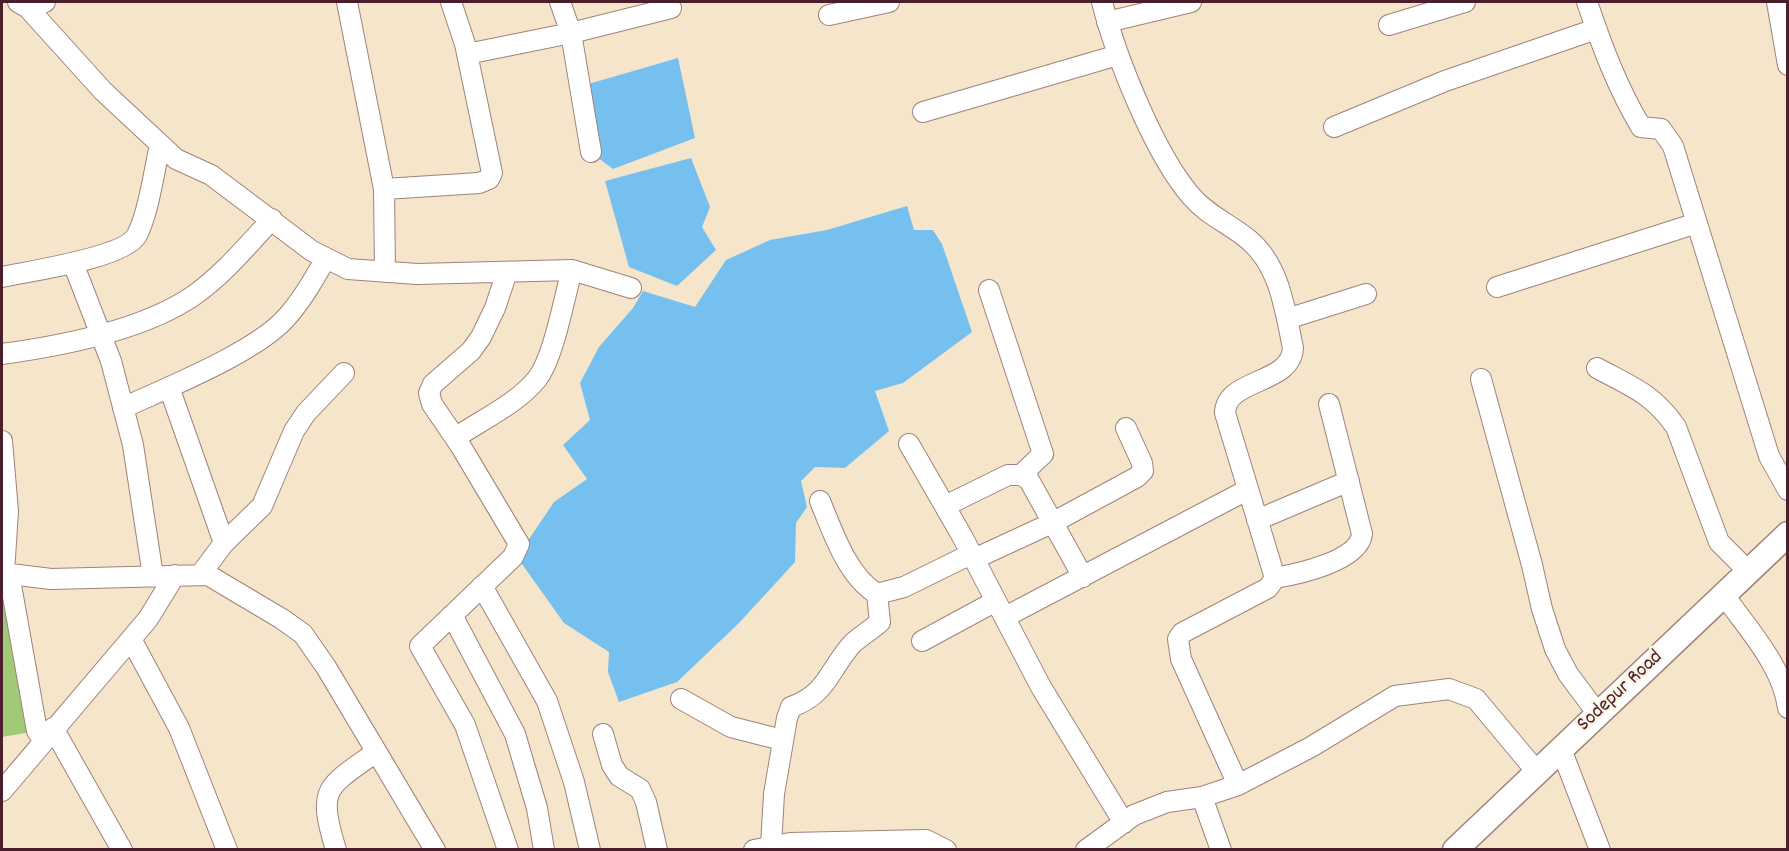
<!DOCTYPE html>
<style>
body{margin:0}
#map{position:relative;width:1789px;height:851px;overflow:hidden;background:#f5e5ca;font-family:Dekko,sans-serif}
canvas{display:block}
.frame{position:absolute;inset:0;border:3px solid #4a1f2b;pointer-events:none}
</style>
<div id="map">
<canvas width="1789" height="851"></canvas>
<div class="frame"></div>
</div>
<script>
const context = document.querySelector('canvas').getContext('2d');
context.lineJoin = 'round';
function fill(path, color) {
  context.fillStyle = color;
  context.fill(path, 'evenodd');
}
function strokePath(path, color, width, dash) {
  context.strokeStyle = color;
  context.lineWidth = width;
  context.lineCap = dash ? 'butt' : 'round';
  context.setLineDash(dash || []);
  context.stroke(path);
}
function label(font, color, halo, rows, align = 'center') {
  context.font = font + ' Dekko,sans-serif';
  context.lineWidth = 5;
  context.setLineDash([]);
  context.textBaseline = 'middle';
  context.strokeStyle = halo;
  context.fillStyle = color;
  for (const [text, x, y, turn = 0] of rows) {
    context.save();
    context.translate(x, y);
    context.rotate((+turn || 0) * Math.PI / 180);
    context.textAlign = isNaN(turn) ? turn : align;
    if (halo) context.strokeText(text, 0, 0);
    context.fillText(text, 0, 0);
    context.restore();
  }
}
fill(new Path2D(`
 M11,586L37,731L2,737V588Z`), '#a1ca76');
fill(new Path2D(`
 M678,58L695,138L613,169L597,157L585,85Z
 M691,158L710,207L702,227L716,250L677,286L629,267L605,181Z
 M907,206L914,230H933L942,244L972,332L903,383L875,391L889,431L845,468L815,467L801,481L807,507L796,523L795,562L739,623L677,682L619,702L608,672L609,652L564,623L517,557L554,502L587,479L563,445L590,420L580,383L599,347L633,308L643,291L695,307L726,260L770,240L827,230Z`), '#76c0ef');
const minor = new Path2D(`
 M18,2L28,8L103,91L176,159L211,175L312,251L348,269L417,274L572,270L631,288
 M347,2L384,189L385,272
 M560,2L571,33L591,152
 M1102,2C1116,57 1154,153 1191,196C1207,215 1230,224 1249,240C1280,266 1285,310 1293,348C1291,385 1226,378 1225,413L1275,578L1268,588L1182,633L1178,639L1181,659L1238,785
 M1587,2C1602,46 1617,87 1641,127L1661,129L1673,146L1769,456L1788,490
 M1777,2L1788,65
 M28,8L45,2
 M829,15L889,2
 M1107,22L1191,2
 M1389,25L1465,2
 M467,54L571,33L671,8
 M923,112L1118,55
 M1334,127L1445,81L1596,29
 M384,189L479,183L489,179L492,173L465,44L451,2
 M73,263L111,361L133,445L153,576
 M507,272L495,308L481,337L471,351L433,384L429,393L432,404L460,445L519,544L513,557L420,646L465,725L508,850
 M2,277C29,271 125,258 137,235C149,211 154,171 160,145
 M1497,287L1697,223
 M989,290L1043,454L1021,475
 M1287,319L1366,294
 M2,354C61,346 143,330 193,296C223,275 247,246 272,219
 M1597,368C1632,387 1652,393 1676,427L1719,542L1748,571
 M1481,379L1532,565L1542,609L1555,649L1568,674L1598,714
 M169,387L224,543
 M123,408C166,388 254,353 285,319C301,302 314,279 326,258
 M455,438C481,420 517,404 537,379C554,357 564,298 572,270
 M2,441L8,511L4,573
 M909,444L962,536L1041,687L1124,823
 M820,501C833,532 847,576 877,594L904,587L971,554
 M945,506L1008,475H1021L1029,480L1083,577
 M1257,520L1349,481
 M974,559L1052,523L1137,477L1143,471L1142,463L1126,428
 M2,573L51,579L208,575L282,619L303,634L326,667L435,850
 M9,574L37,731L43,740
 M200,575L224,543L262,506L294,431L306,413L344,373
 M1275,578C1298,574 1359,561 1362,534L1329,404
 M482,586L547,701L574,782L590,850
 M1724,595C1747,628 1783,666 1788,708
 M452,615L515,734L537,808L544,850
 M1005,617L1247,490
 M131,639L179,728L227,850
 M922,641L996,601
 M681,699L731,727L782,740
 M53,728L122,850
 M603,734L612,765L619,776L640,789L646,802L657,850
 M1561,749L1600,850
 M2,791L148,619L175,575
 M1202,797L1221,850
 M771,846L774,794L787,718L791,707C828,694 829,669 853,643C861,636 871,630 880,622L877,594
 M336,850C317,787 326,788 376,752
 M754,850L790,843L926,840L946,850
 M1086,850L1134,815L1167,802L1202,797L1238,785L1311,747L1395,696L1449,689L1476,699L1537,772`);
const major = new Path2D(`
 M1455,850L1788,534`);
strokePath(minor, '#a0827a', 22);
strokePath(major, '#a0827a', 27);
strokePath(minor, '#fff', 20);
strokePath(major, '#fff', 24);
label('21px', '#4a1f2b', '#fcf5e5', [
 ["Sodepur Road",1621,692,-43]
]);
</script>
